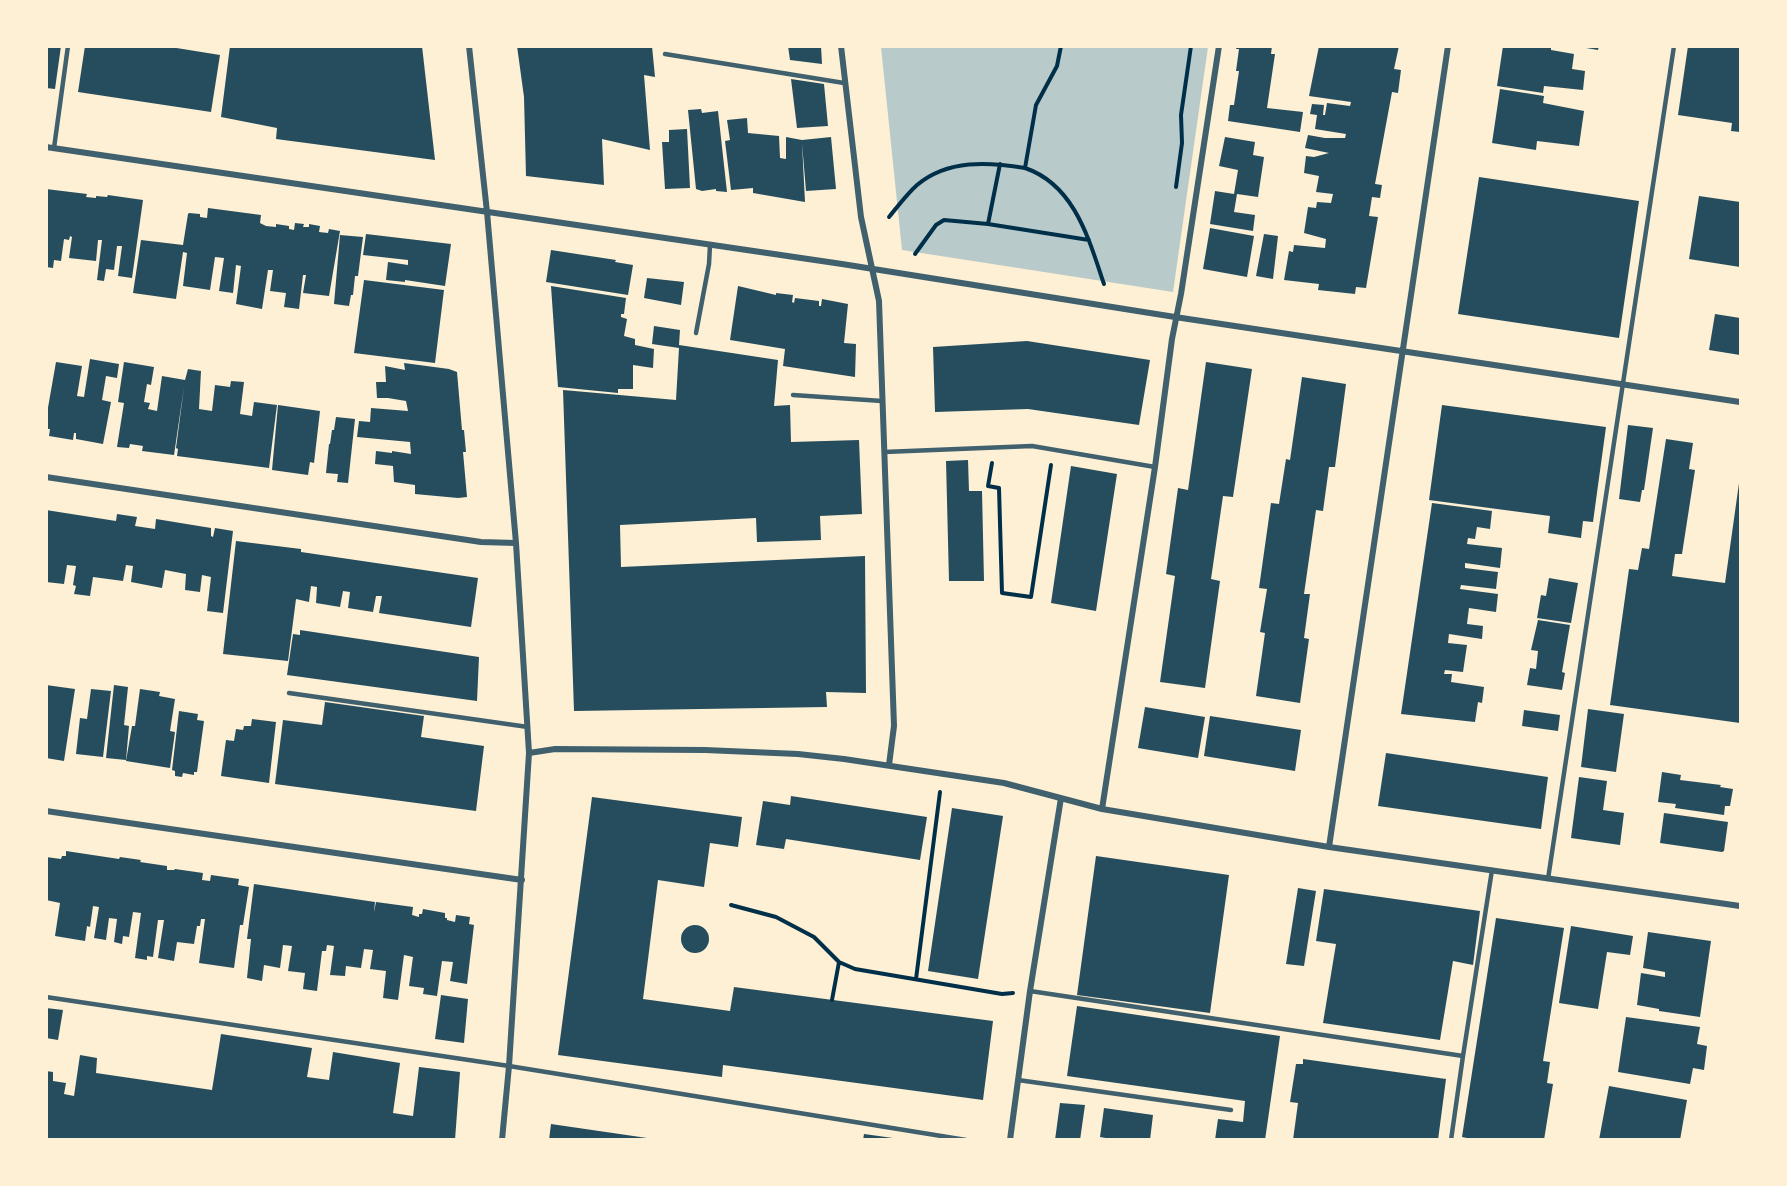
<!DOCTYPE html>
<style>
body{margin:0}
#map{position:relative;width:1787px;height:1186px;overflow:hidden;background:#fdf0d5;font-family:Mulish,sans-serif}
canvas{display:block}
.frame{position:absolute;inset:0;border:48px solid #fdf0d5;pointer-events:none}
</style>
<div id="map">
<canvas width="1787" height="1186"></canvas>
<div class="frame"></div>
</div>
<script>
const context = document.querySelector('canvas').getContext('2d');
context.lineJoin = 'round';
function fill(path, color) {
  context.fillStyle = color;
  context.fill(path, 'evenodd');
}
function strokePath(path, color, width, dash) {
  context.strokeStyle = color;
  context.lineWidth = width;
  context.lineCap = dash ? 'butt' : 'round';
  context.setLineDash(dash || []);
  context.stroke(path);
}
fill(new Path2D(`
 M881,47H1208L1173,292L902,250Z`), '#b9caca');
fill(new Path2D(`
 M46,46H61L55,89L46,88Z
 M85,46H164L220,55L211,112L78,92Z
 M230,46H422L435,160L276,139L277,128L221,117Z
 M517,46H652L655,77L644,75L650,150L602,139L604,185L526,176L524,97Z
 M788,46H821L822,64L790,60Z
 M1237,46H1272L1271,54H1275L1267,108L1303,112L1300,132L1228,121L1230,105H1234L1239,71H1236L1239,49H1236Z
 M1319,46H1399L1394,69L1401,70L1398,93L1392,92L1375,184L1382,185L1380,198L1372,197L1369,216L1378,217L1366,288L1356,287L1355,294L1318,290L1319,284L1284,280L1289,251L1293,252L1294,245L1325,248L1326,239L1304,233L1308,207L1316,208L1317,202L1331,203L1333,194L1316,192L1319,176L1304,173L1306,156L1314,157L1329,153L1305,148L1308,135L1325,138H1345L1346,134L1315,129L1317,115L1310,114L1312,104L1324,105L1323,115H1325L1327,103L1350,106L1351,102L1309,96Z
 M1503,46H1551V50L1574,54L1572,69L1585,71L1583,90L1544,86L1543,93L1497,86Z
 M1574,46H1599L1598,50Z
 M1688,46H1740V132L1731,131L1732,123L1678,115Z
 M791,79L824,84L828,126L797,128Z
 M1500,89L1544,96L1543,103L1584,111L1579,146L1537,141L1536,150L1492,143Z
 M701,109L702,113L718,111L727,192L716,191V189L702,191L696,189L688,110Z
 M747,118L748,133L779,136L780,158L786,159V137L802,140L831,137L836,189L806,191L802,143L805,202L753,193V188L731,190L725,141L730,140L727,120Z
 M687,129L690,188L665,189L662,142H669V130Z
 M1225,137L1255,142L1253,155L1264,157L1258,197L1237,194L1234,212L1255,215L1253,231L1210,224L1215,191L1234,194L1238,170L1219,166Z
 M1479,177L1639,201L1619,338L1458,314Z
 M46,189L87,194L86,197L96,198V196L107,197L108,195L143,200L132,278L118,276L122,246H117L114,270L106,269L104,281L97,280L102,240H98L96,261L69,258L72,237L70,236L69,240L64,239L61,261L54,260L53,268L46,267Z
 M1699,196L1740,202V267L1689,259Z
 M208,208L261,215L260,223L266,226L276,227V224L289,226V229L294,230L295,223L304,224L303,227H309V224L320,226L319,232L328,233L329,229L340,231L329,296L303,293L306,275H303L299,309L284,307L286,293L270,291L273,270H268L262,309L236,304L241,266L236,265L233,293L219,291L224,258L215,257L210,290L183,286L187,253L183,252L176,299L133,293L141,240L183,245L188,214L189,213L200,214V217L207,218Z
 M1210,228L1254,236L1247,277L1203,269Z
 M366,234L451,244L445,286L405,280V282L386,280L388,262L408,265V260L363,255Z
 M1264,234L1278,236L1273,279L1256,276Z
 M340,235L363,237L358,276H355L353,295H351L349,306L334,304Z
 M551,250L616,260L615,262L633,265L628,295L546,282Z
 M647,278L684,282L681,305L644,298Z
 M364,280L444,290L435,363L354,353Z
 M551,286L626,298L624,314H621V317L627,319L624,336L635,339V345L654,349L653,368L633,365V389H618V393L558,387Z
 M738,286L776,295V293L793,295L792,302L794,303L795,298L819,301V306H821L822,299L848,304L844,343L856,344L855,377L783,366L785,349L730,340Z
 M1715,314L1740,318V355L1709,350Z
 M654,326L680,330L679,345L778,360L774,406L790,405L791,442L859,440L862,514L820,516L821,540L757,542L756,518L620,525L621,567L865,556L866,693L826,692L827,707L574,711L563,390L676,400L679,348L652,344Z
 M1027,341L1150,360L1139,425L1028,409L935,412L933,347Z
 M90,359L119,364L117,378L106,376L102,400L111,402L103,444L76,439V433H74L73,440L49,436L50,429H46V419L56,362L82,366L77,396L84,397Z
 M124,362L154,367L151,385L147,384L144,402L150,403L148,409L157,411L162,376L185,380L188,369L201,371L199,409L212,411L215,385L230,387L231,381L244,382L240,414L252,416L254,402L277,405L269,468L177,456L178,449L176,448L184,387L174,455L142,451L143,446L130,444L129,448L117,447L124,403L118,402Z
 M1206,362L1252,369L1233,497L1223,496L1211,579L1220,581L1205,688L1160,682L1175,576L1166,574L1178,488L1188,490Z
 M404,363L449,369L457,372L462,430H464L466,452H463L467,497L458,498L415,494V485L394,482L393,466L375,464L376,451L392,453V451L411,454L410,442L357,437L359,421L370,422L371,408L408,411L406,401L388,398H377L376,382H386L385,366L405,370Z
 M1302,377L1346,384L1335,467H1329L1323,511L1316,510L1304,594H1310L1304,638L1309,639L1300,703L1256,696L1265,633L1260,632L1267,589L1259,588L1271,503L1279,504L1286,459L1290,460Z
 M278,405L320,411L314,463L310,462L308,475L272,470Z
 M1442,405L1606,427L1593,522L1583,521L1581,538L1548,533L1550,516L1429,500Z
 M336,417L355,419L348,483L337,482L338,474L326,473L329,444H330L332,430H334Z
 M1628,425L1653,428L1644,490H1642L1640,502L1619,499Z
 M1666,439L1693,443L1689,469L1695,470L1682,554H1675L1672,576L1725,583L1740,476V723L1610,705L1629,569L1638,570L1642,548L1649,549Z
 M968,460L969,491H982L984,581H949L946,461Z
 M1071,466L1117,474L1096,611L1051,603Z
 M1432,503L1492,511L1490,529L1477,527L1475,539L1468,538L1467,544L1502,548L1500,568L1465,563V568L1498,572L1496,589L1461,585L1460,589L1498,594L1496,612L1469,608L1467,624L1483,626L1482,639L1449,634L1448,643L1467,645L1463,672L1445,670L1444,674H1452L1451,682L1484,687L1482,703L1478,702L1475,722L1401,714Z
 M46,510L116,521L117,514L137,517L135,526L155,529L156,519L211,528V536L213,537L215,528L233,531L223,613L207,611L211,577L202,575L200,592L185,590L186,574L165,570L162,588L131,582L133,566L126,565L123,581L93,577L90,596L74,594L76,586L73,585L76,566L67,565L64,584L46,582Z
 M236,541L301,549V552L478,578L471,627L379,613L382,596H376L373,612L348,608L350,592L343,591L340,607L316,603L317,587L311,586L309,602L296,599L288,661L223,654Z
 M1549,578L1578,583L1571,623L1537,618L1541,595L1546,596Z
 M1538,620L1570,625L1562,672L1565,673L1562,690L1527,685L1530,668L1536,669L1538,651L1531,650Z
 M300,630L479,657L477,701L287,675L293,634L300,635Z
 M46,685L75,689L64,761L46,758Z
 M114,685L128,687L124,725L129,726L126,760L106,758Z
 M91,689L111,691L103,757L76,754L80,718L87,719Z
 M140,689L160,692L159,696L175,699L170,731L175,732L170,768L126,761L132,726H135Z
 M325,702L424,716L421,737L484,746L476,811L275,784L283,720L322,725Z
 M1145,707L1205,717L1198,758L1138,748Z
 M1588,709L1624,714L1616,772L1581,767Z
 M1524,710L1560,715L1558,731L1522,726Z
 M179,711L198,714L197,720L204,721L197,772H194V775L183,773L182,777L175,776V771L172,770Z
 M1210,716L1301,730L1295,771L1204,756Z
 M252,719L276,722L269,783L221,776L226,740L234,741L236,729L243,730L244,726H251Z
 M1386,753L1548,777L1541,829L1378,806Z
 M1662,772L1681,775L1680,780L1721,785L1720,787L1733,789L1730,806H1725L1724,815L1675,808L1676,804L1658,802Z
 M1579,777L1607,781L1603,810L1624,813L1620,845L1571,838Z
 M791,796L927,817L920,860L786,839L784,849L756,845L763,801L790,805Z
 M592,797L742,817L738,847L710,843L704,887L658,880L643,999L730,1011L734,987L993,1021L983,1100L723,1065L722,1077L558,1055Z
 M952,808L1003,816L978,979L928,971Z
 M1664,813L1728,822L1724,851L1722,852L1660,843Z
 M66,851L119,859L120,857L141,860L140,862L167,866V870H174L175,869L203,873L202,880L210,881L211,875L239,879L238,885L249,887L243,925H240L234,968L199,963L205,919H201L200,926H197L194,944L177,942L174,961L158,958L164,920H158L153,957L147,956V960L135,958L141,913L133,912L129,937L123,936L122,944L114,942L117,919L109,918L106,940L94,938L99,907L93,906L90,927L87,926L85,941L55,936L60,903L46,900V857L61,859L62,856H66Z
 M1096,856L1229,875L1210,1013L1077,995Z
 M254,884L375,902L374,912L376,902L413,907L412,915L419,917V914H422L423,909L445,913V918H447V920L455,922L456,915L470,917L469,924L474,925L467,984L450,981L453,962L442,961L437,996L423,994L424,988L409,986L413,957L404,955L398,1000L383,998L386,971L370,969L373,950L364,949L361,968L346,966L345,976L330,975L334,946L327,945L326,951H322L317,991L303,989L305,973L288,971L292,946L283,945L280,968L264,965L262,981L247,978L251,939H247Z
 M1298,888L1316,891L1304,966L1286,964Z
 M1324,889L1480,911L1473,965L1453,961L1440,1040L1323,1023L1336,944L1316,941Z
 M1496,918L1564,928L1543,1061L1550,1062L1547,1083L1553,1084L1544,1140H1476L1462,1137Z
 M681 939a14 14 0 1 1 28 0a14 14 0 1 1-28 0Z
 M1571,926L1633,936L1630,955L1607,952L1598,1009L1559,1003Z
 M1648,932L1711,941L1700,1017L1659,1011V1009L1637,1005L1641,973L1665,977V972L1643,968Z
 M441,995L468,999L464,1043L435,1039Z
 M1077,1006L1280,1036L1265,1140H1215L1218,1119L1243,1122L1245,1101L1067,1076Z
 M46,1008L63,1010L58,1040L46,1038Z
 M1626,1017L1700,1027L1697,1044L1707,1046L1704,1070L1693,1068L1690,1084L1618,1072Z
 M221,1034L312,1048L307,1077L329,1080L333,1052L400,1063L393,1113L413,1116L419,1067L460,1072L455,1140H46V1071L53,1072V1081L66,1083L64,1094L74,1096L80,1055L97,1058L96,1073L212,1090Z
 M1303,1059L1446,1079L1438,1140H1293L1298,1103L1290,1102L1296,1064H1303Z
 M1609,1086L1687,1100L1680,1140H1599Z
 M1060,1103L1085,1105L1080,1140H1055Z
 M1104,1108L1153,1115L1150,1140H1117L1100,1137Z
 M551,1124L647,1138V1140H549Z
 M864,1134L893,1138V1140H863Z`), '#264d5e');
strokePath(new Path2D(`
 M1025,168C1075,185 1089,240 1104,284
 M1176,187L1182,143L1181,115L1191,46
 M889,217C898,206 907,194 917,185C948,159 989,162 1025,168L1036,105L1057,66L1061,46
 M988,224L1000,164
 M915,254L936,225L944,220L988,224L1089,240
 M992,463L988,486L999,488L1002,593L1031,597L1051,465
 M731,905L776,917L814,937L839,962L855,969L1002,994L1013,993
 M916,979L940,792
 M832,1000L839,962`), '#003049', 4);
strokePath(new Path2D(`
 M665,54L844,83
 M54,148L68,46
 M696,333L709,264L710,245
 M793,395L882,401
 M884,452L1032,446L1155,467
 M289,693L528,727
 M1548,879L1674,46
 M1030,991L1463,1056L1451,1140
 M46,997L509,1066L966,1140
 M1463,1056L1492,870
 M1018,1080L1231,1110`), '#3f606c', 4.5);
strokePath(new Path2D(`
 M469,46L487,212L516,543L529,753L509,1066L502,1140
 M841,46L861,217L879,301L894,726L889,765
 M46,147L842,264L1175,317L1740,402
 M46,477L481,542L516,543
 M529,753L555,749L705,750L798,754L844,759L1004,783L1102,809L1329,847L1740,906
 M1102,809L1155,467L1172,339L1181,294L1219,46
 M46,811L522,880
 M1329,847L1448,46
 M1010,1140L1030,991L1061,798`), '#3f606c', 6);
</script>
